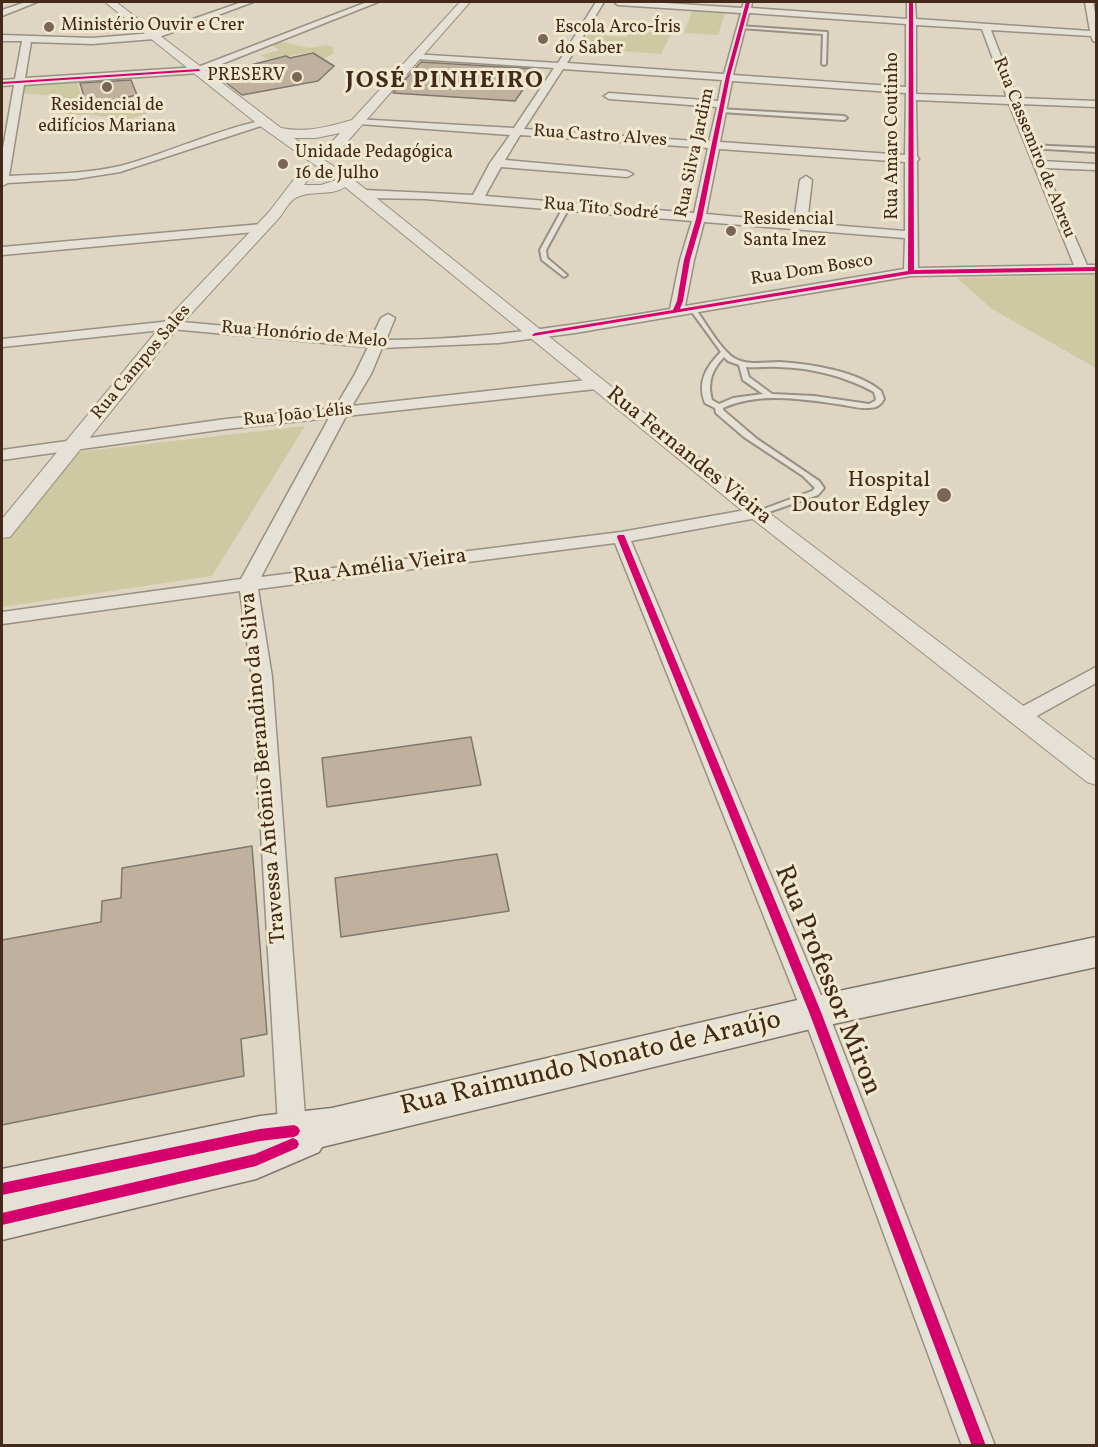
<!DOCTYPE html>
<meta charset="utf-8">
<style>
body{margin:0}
#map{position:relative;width:1098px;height:1447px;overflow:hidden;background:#ded6c2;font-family:Vollkorn,serif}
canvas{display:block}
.frame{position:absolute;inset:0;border:3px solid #432919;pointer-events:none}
</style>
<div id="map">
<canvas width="1098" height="1447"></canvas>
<div class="frame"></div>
</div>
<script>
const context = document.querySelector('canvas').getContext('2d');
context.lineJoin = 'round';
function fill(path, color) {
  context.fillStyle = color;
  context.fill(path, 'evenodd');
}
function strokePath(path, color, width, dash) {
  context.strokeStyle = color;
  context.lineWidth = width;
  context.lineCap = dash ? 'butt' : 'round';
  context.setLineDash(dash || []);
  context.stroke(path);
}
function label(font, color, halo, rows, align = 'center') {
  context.font = font + ' Vollkorn,serif';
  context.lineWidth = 6;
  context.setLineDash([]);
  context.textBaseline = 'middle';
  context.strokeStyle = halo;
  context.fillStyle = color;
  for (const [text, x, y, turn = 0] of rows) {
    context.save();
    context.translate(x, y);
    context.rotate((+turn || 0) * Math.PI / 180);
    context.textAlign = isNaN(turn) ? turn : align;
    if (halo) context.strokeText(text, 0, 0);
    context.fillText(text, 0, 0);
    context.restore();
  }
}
fill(new Path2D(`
 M692,11L725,13L718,35L684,33Z
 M630,31L671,34L661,54L579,48L588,34L626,37Z
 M277,41L309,48L327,45L332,47L334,53L323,59L311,52C296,56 281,56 266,59L261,55L280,50L269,44Z
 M76,79L85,108L139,96L151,112L126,120L87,114L69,116L62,97L21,93L22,83Z
 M1096,275V368L992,309L957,278Z
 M305,426L212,576L2,607V542L77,452Z`), '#cdc9a3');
const building = new Path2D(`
 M313,53L334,66L318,81L242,95L215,74L286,56L290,58Z
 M421,62L537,69L515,101L393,93Z
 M131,80L137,95L87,106L80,83Z
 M471,737L481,785L327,807L322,758Z
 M252,846L267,1034L241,1039L244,1076L2,1125V940L101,922L102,901L121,898L122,868Z
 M497,854L509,911L341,937L335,878Z`);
fill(building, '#c0b19f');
strokePath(building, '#81786d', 1.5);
const service = new Path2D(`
 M739,26L827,32L826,64L824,65L822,64L823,34L741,28Z
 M719,109L844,116L847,118L844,120L721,112Z
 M1028,145L1096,148V152L1030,148L1028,147Z
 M566,206L569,208L546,250L547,258L567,275L564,277L542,260L540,250L563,208Z
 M690,307H694C705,321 719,348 734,358C747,366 765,362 780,362C810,364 857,371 881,391L884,399C881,405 876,408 869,408C859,409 847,405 837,404C800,399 758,392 723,408V410L757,439L819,481L824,488L818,495L760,515L757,516L753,513L812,491L815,488L803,476L744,437L716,413L715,408L705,403C697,382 706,367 721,352L689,308ZM724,357L728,361L739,365L743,380L763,394L733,398L719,404L712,400C707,382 712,370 724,357ZM746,367C757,368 768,366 779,367C813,368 844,376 874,392L876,399L875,401L869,404L814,396L772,394L749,377Z`);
const minor = new Path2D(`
 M26,2H37L2,16V10Z
 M242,2H253L154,39L92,44L31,42L25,78L198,67L367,2H378L199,73L24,85L9,176C46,174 84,174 120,166C169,153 215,130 265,120L270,123L120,172L76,179L8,183L2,186V154L14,85L2,86V80L15,79L22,41H2V35L92,38L153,33Z
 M596,2H604L567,63L724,74L741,13L618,5L614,2H650L742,8L744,2H752L751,8L907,19V2H915L916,19L1090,31L1085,2H1093L1096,18V42L1093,41L1091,36L991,30L1017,98L1096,101V107L1020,104L1042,161L1096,164V170L1045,168L1087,265H1096V273L911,276L575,333L499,343L382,348L371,374L352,406L596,379L604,384L596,389L346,416L261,577L621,532L757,508L763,509L766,513L763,517L757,518L631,541L828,1012L995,1446H962L802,1012L615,543L258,589L272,677L307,1142L303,1151L293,1155L283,1151L279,1142L252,677L240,591L2,624V612L241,579L329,418L226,429L2,460V450L226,419L335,408L355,374L368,347L171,329L2,347V339L171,321L371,339L381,318L388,314L395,318L386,340C482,340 575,325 670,309L680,260L692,221L425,199L364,198L358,194L364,190L473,195L490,163L510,135L359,124L355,123V119L514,128L554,68L416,59L411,56L413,54L558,63ZM749,13L906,24V87L733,75ZM916,25L982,29L1007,97L916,94ZM563,69L722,80L718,101L609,93L604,96L609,99L717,107L709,142L524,129ZM732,81L906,93L905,155L720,142ZM916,100L1009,104L1074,265L918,268L917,161L919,159L917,156ZM520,135L708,148L694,213L485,196L501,167L627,177L633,174L627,171L505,160ZM719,149L905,162V231L807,223L812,180L806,176L800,180L794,222L706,214ZM704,222L905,238L904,269L685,306L694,260Z
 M262,224L268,228L266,231L2,255V247Z
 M1096,667V683L1026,722L1019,724L1012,722L1009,717L1012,712Z`);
const tertiary = new Path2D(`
 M105,2H116L281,128C307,133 327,127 352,120L460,2H470L340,150L324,160L349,176L764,509L1096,761V785L1087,782L750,517L345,187C330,197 310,189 294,199C288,203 284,212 279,218L177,329L10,537L2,538V519L165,321L269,212L295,178H305L307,181L304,185H321L336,180L260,126ZM340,133L330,144L315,153L294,138H316Z`);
const secondary = new Path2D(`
 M1096,937V967L815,1028L322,1147L319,1152L256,1179L2,1240V1169L260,1116L332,1108L815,996Z`);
strokePath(service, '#989082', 4);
strokePath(minor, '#989082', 3);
strokePath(tertiary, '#989082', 2);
strokePath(secondary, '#81786d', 3);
fill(service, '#e5e1d7');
fill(minor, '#e5e1d7');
fill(tertiary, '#e5e1d7');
fill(secondary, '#e5e1d7');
fill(new Path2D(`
 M746,2H750L730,76L702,219L690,260L683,301L680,309L908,271L909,2H913L914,270L1096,267V271L911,274L533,336L532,335L535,333L673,310L677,301L684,260L696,219L726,76Z
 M199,69L200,71L2,84V82Z
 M618,535H624L625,537L821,1012L986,1446H972L809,1012L617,537Z
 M294,1125L298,1127L300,1131L298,1135L294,1137L260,1141L2,1195V1183L260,1129Z
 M293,1138L297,1140L299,1144L297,1148L256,1166L2,1225V1213L255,1154Z`), '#d6006c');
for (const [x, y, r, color] of [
 [49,27,6,"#796654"],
 [543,39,6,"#796654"],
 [297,77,6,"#796654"],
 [107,87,6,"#796654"],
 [283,164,6,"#796654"],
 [731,231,6,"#796654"],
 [944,495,8,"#796654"]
]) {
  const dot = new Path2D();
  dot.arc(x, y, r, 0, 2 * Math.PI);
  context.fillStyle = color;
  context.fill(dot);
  strokePath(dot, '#f1e8d0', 2);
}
label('18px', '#432919', '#f1e8d0', [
 ["Ministério Ouvir e Crer",61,27],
 ["Escola Arco-Íris",555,29],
 ["do Saber",555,50],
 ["PRESERV",285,77,"right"],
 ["Residencial de",107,107,"center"],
 ["edifícios Mariana",107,128,"center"],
 ["Unidade Pedagógica",295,154],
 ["16 de Julho",295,175],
 ["Residencial",743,221],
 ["Santa Inez",743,242]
], 'left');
label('18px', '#432919', '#f1e8d0', [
 ["Rua Amaro Coutinho",894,136,-90],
 ["Rua Castro Alves",600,137,4],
 ["Rua Cassemiro de Abreu",1033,148,68],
 ["Rua Silva Jardim",696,153,-78],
 ["Rua Tito Sodré",601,210,5],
 ["Rua Dom Bosco",812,271,-9],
 ["Rua Honório de Melo",304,336,5],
 ["Rua Campos Sales",142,363,-50],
 ["Rua João Lélis",298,416,-6]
]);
label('22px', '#432919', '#f1e8d0', [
 ["Rua Fernandes Vieira",688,457,39],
 ["Rua Amélia Vieira",380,568,-7],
 ["Travessa Antônio Berandino da Silva",265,768,-95]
]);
label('22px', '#432919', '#f1e8d0', [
 ["Hospital",930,482],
 ["Doutor Edgley",930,507]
], 'right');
context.letterSpacing = '1.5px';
label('bold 24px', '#432919', '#f1e8d0', [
 ["JOSÉ PINHEIRO",445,83]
]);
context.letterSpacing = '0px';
label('27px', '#432919', '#f1e8d0', [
 ["Rua Professor Miron",826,981,68],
 ["Rua Raimundo Nonato de Araújo",591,1065,-13]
]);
</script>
